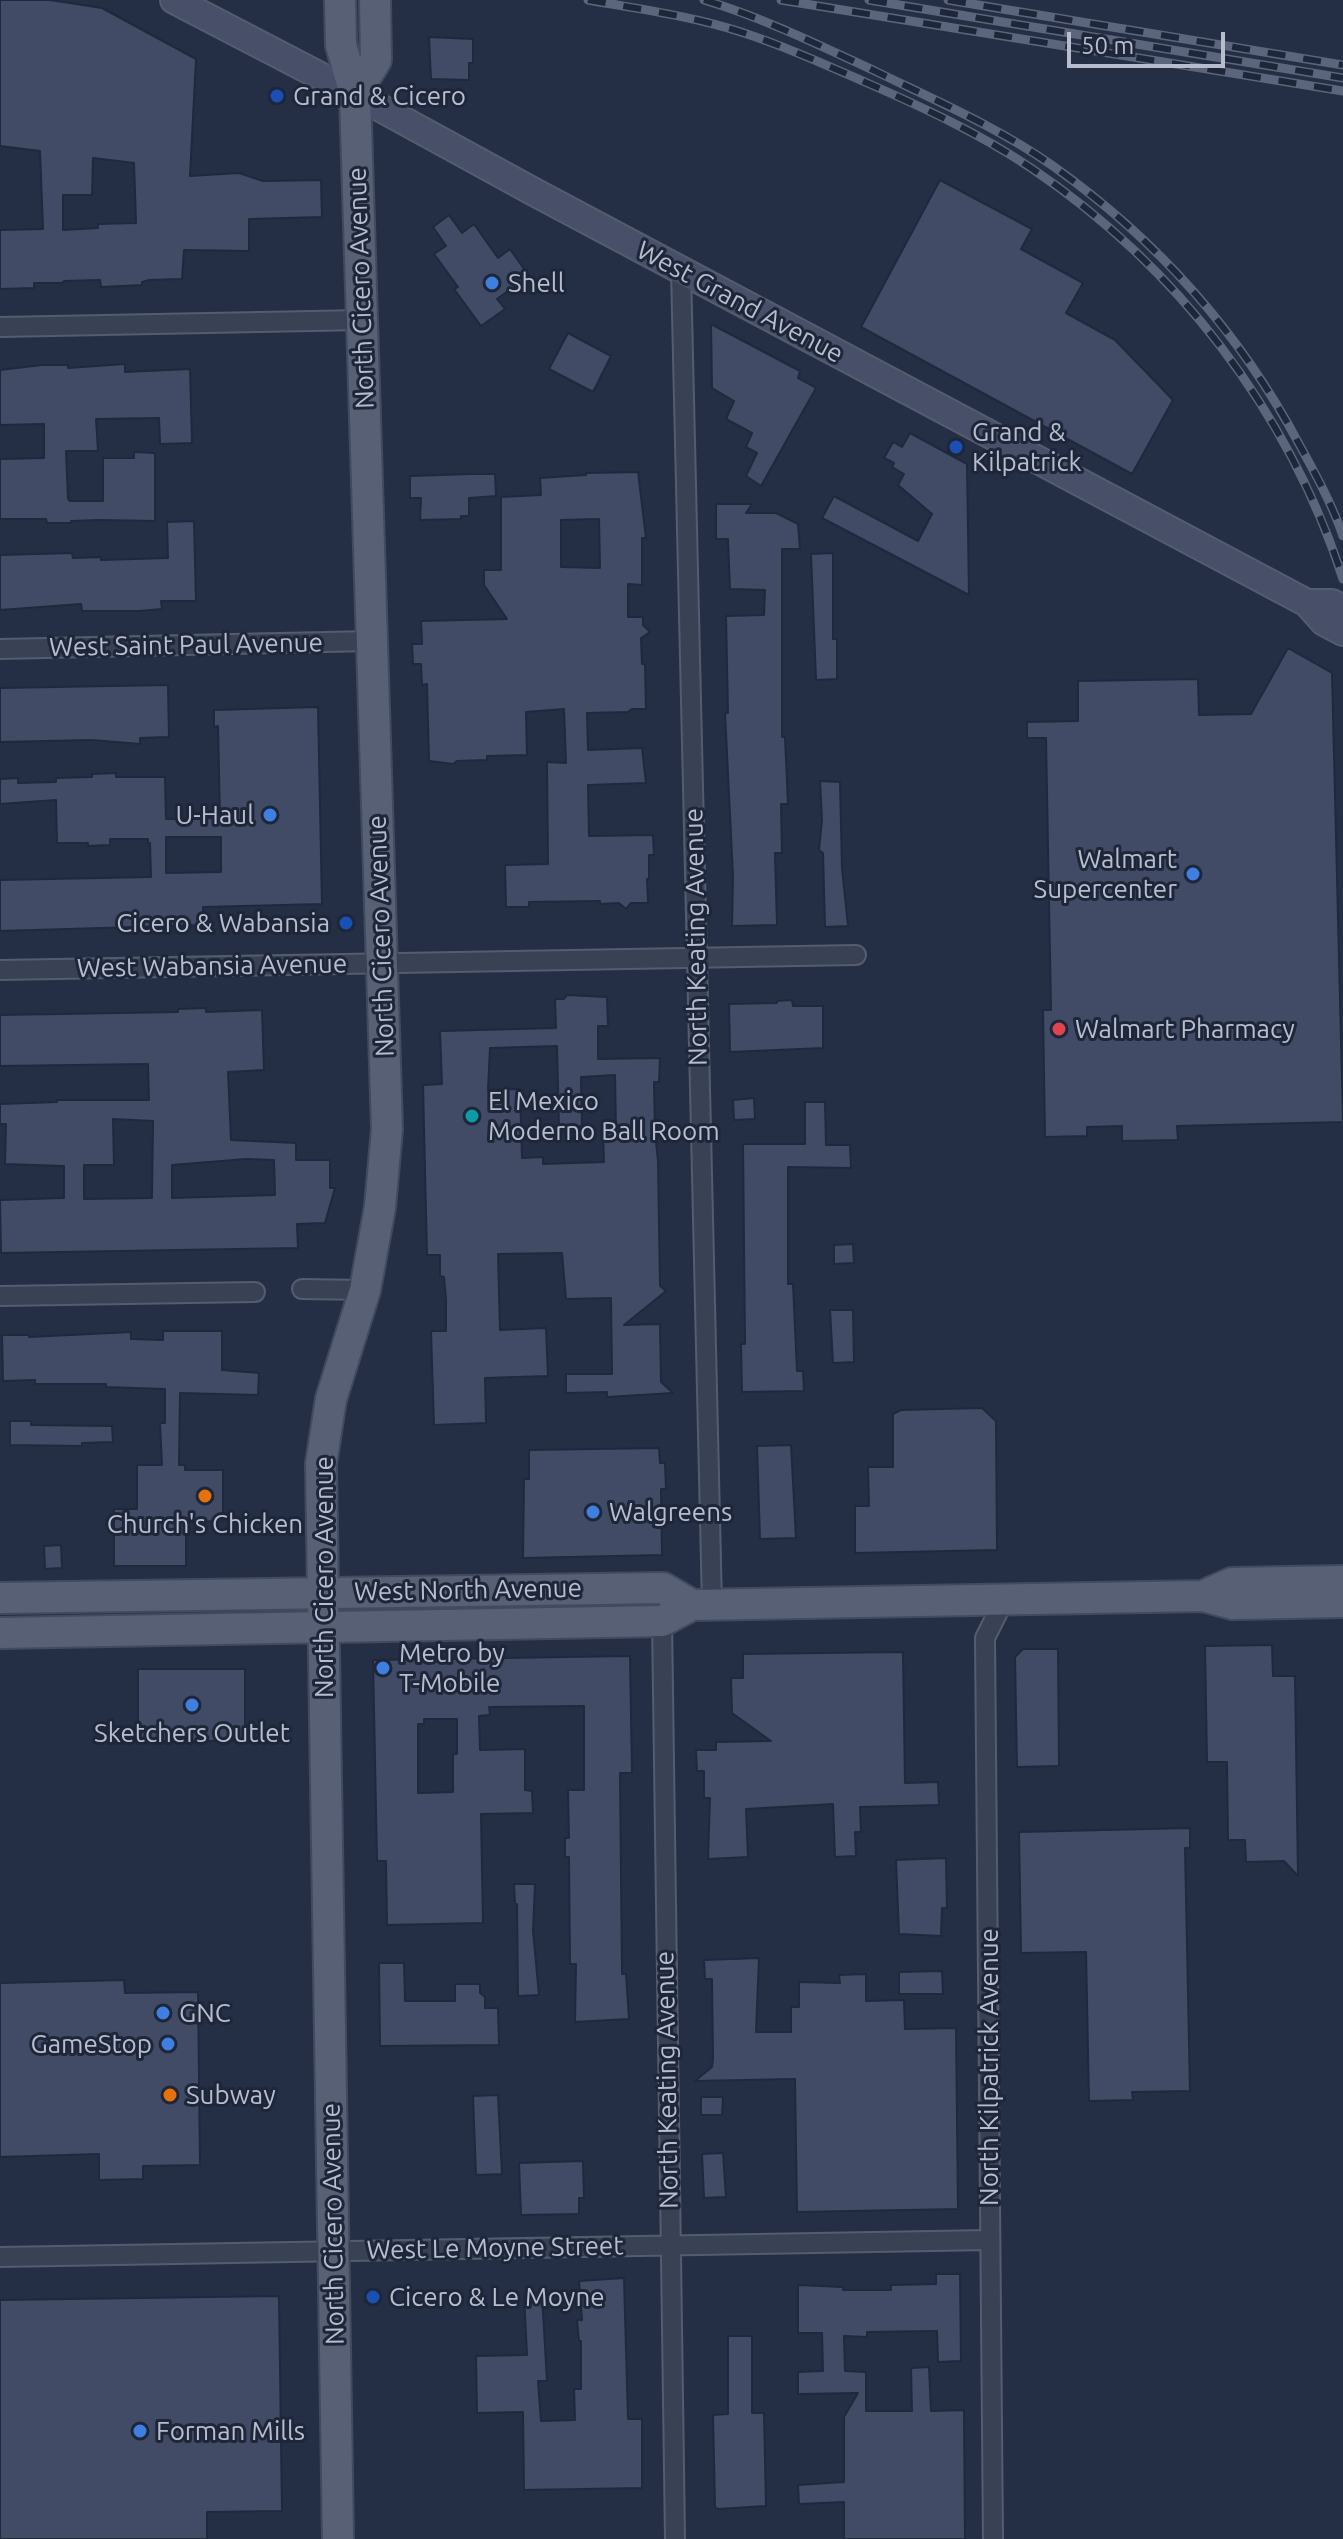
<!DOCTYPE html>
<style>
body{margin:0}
#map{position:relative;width:1343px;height:2539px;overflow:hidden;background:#242f46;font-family:Ubuntu,sans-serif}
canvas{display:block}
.scale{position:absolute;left:1067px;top:32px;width:158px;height:36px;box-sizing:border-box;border:4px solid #b7bdce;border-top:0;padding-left:10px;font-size:24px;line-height:28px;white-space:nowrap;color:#b7bdce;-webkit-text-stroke:6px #1e263a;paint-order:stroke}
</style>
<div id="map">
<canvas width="1343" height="2539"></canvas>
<div class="scale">50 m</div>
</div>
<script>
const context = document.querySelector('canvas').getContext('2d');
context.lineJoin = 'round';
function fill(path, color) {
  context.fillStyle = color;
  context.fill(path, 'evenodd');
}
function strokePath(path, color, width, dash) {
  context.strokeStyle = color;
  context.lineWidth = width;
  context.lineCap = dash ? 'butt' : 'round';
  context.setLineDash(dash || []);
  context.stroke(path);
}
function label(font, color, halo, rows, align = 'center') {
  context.font = font + ' Ubuntu,sans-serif';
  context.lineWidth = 6;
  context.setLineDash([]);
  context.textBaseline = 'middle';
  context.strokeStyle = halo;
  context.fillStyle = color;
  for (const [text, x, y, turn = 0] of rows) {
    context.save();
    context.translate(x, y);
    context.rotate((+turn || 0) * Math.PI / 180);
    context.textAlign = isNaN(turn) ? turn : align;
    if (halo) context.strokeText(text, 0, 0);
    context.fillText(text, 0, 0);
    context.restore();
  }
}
const building = new Path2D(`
 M0,0H50L102,8L196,59L190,176L239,173L263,181L321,180L322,217L249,219V251L184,250L182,279L149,280L142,282V285L101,287L100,280L64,281L62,283H34V288L0,289V230L43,229L40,151L0,146ZM93,158L134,163L136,223L98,224V228L63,230V195H92Z
 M429,37L473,39V63H469V80L431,79Z
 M940,180L1032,229L1021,249L1083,283L1066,313L1115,340L1173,400L1132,474L861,327Z
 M449,215L462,233L474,224L498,258L510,249L529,276L497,299L505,309L481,326L454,289L458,287L434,254L446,246L433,227Z
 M711,324L800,371L798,378L816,388L761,486L746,476L757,453L746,447L752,433L726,419L734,401L712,388Z
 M568,333L611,356L593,392L549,369Z
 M125,364V372L190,369L192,443L160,444L159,418L96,419L98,451H66L68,499L70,501H103V458H134V452L155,453V521L99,520L71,521V523H47L46,519H0V459L44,458V424L0,425V370L42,365H68V368Z
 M910,433L967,464L969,595L822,518L834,496L918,541L932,514L898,485L904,474L892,467L894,463L884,458L893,442L902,447Z
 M638,472L646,538H642V585L628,584V617H643V625L650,632L641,638L642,664H645L646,709H632L628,712L587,713L588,750L642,748L646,783L588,785L589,836L653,835L654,855H649V879H647L648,903H631L626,909L619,903L600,904V901L529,902V907H506L505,865L548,864L547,762L566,763L564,709L526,712L527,755L487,756V760L457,761L453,764L429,761L427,684L422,685L421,664H413L412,644H422L421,621L507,619L484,585V570H501V497L541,495L540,478L586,475V473ZM599,519L600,568L561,567V520Z
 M470,474H495L496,496L469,498V516H461V519L420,520L421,498H410V476Z
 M716,504H752L746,513H776L798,524L800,549H782V737H785L788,804H781L782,853H775L777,925L732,926L733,876L725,713H728L726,616L764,615L765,590L730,589L728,539H716Z
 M194,521L196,601H161L162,609L139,611H82L81,604L0,610V555L72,553L73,558L101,557V560L168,558L167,522Z
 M833,553V639H837V679L816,680L811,554Z
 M1288,648L1332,673L1343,1122L1177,1126L1178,1140L1122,1141V1126L1087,1127V1136L1045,1137L1043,1010H1051L1046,738H1027V722L1078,721V681L1198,679L1199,715L1251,714Z
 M168,685L169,737L140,738V744L92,740L0,742V688Z
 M318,707L322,904L203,907L204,925L0,931V880L151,877L150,843H148V839H110V845L88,846V843H57L56,800L0,804V779L18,778V783L56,782V778L92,777V774L116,773V777H165L166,819L220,818L218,726L214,727V710ZM166,837H221V872L166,873Z
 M820,781L840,782L842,868L848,926L825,927L823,853L819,850L822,820Z
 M567,995L607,997L608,1026H598V1059L660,1058L659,1082H654L655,1132L658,1161L660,1286L666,1291L624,1325L660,1324L661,1382L673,1393L607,1397V1392L566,1393V1374H612L611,1298L566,1299L562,1253L498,1254L500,1330L546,1328L548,1376L485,1378L486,1423L434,1425L431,1331H446V1300L444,1277L440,1276V1255H427L423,1085L442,1084L440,1031L556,1028L555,999H564ZM557,1046L559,1127L582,1126L581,1077L615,1075L616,1132H603L604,1162L543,1164V1157L522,1158L520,1089L488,1090L490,1048Z
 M792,1000L793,1006H823V1048L730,1052L729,1004L777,1003V1001Z
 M206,1008V1012L262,1010L264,1070L228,1072L231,1140L296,1143V1160H330V1188H335L325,1223L297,1224L298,1248L1,1253L0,1200L64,1198V1166L5,1164L6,1124H0V1104L57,1102V1100H149L148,1064L0,1066V1015L178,1012V1009ZM113,1119L153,1121L152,1198L84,1199V1165H114ZM246,1159L274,1160L275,1195L172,1198V1165Z
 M754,1098L755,1119L734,1120L733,1100Z
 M805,1102H825L826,1145H850L851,1168L788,1167V1284H793L797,1371H803L804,1391L742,1392L741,1344H745L743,1144H805Z
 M853,1244L854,1263L834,1264V1245Z
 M830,1310H853L854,1362L833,1363Z
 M163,1331H222V1370L259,1373L258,1395L180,1393L179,1465H185V1470H223V1521L186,1522V1566H114V1509H137V1465H162L160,1423H165V1389L106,1387V1384H35V1380L3,1381L2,1335H29V1337L131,1332V1339L163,1340Z
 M982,1408L996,1421L997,1550L855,1553V1506H869L868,1467H893V1414L901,1410Z
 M10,1421H31V1425L112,1426L113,1442L82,1443V1446L10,1445Z
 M791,1445L796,1538L760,1539L757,1446Z
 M659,1448L660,1463H665L666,1489H661L662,1555L523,1558L524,1479H529V1450Z
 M61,1545L62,1568L45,1569L44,1546Z
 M1272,1645L1273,1676H1295L1298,1876L1284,1861L1246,1862L1245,1840H1228L1227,1762H1207L1205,1646Z
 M1023,1649H1058L1059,1766L1017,1767L1015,1657Z
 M903,1652L905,1783L938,1782L939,1805L860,1807L861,1832H855L856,1856L835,1857L833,1804L746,1809L748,1857L708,1859L710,1798H704V1771H697L696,1750H716V1742L771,1741L732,1713L731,1678H743V1654Z
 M630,1656L632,1773H620L622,1974H626L629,2019L575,2022L576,1964H570L569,1857H565V1838H569L568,1790H584V1706L489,1707L490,1715L479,1716L480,1750L525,1749V1790L532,1791L533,1813L481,1814L483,1923L387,1925L386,1861H377L373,1660ZM424,1719H457V1754H453V1792L418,1793V1724H424Z
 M138,1669H245V1741H138Z
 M1190,1828V1848H1185L1190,2091L1132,2092L1133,2100L1089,2101L1086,1952L1021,1953L1019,1832Z
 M946,1858L947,1908H942L941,1936L899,1934L896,1860Z
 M514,1884H535L533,1931L539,1995L518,1996L517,1904H515Z
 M759,1958L756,2032H791V2007H799V1982L840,1983L839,1975L866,1974V2001L904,2000L905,2029L956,2028L958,2209L797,2212L795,2079L695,2081L712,2067L713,2059L712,1979H705L704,1960Z
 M379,1963H404L405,2001H455V1984H480V1993L485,1997V2008H498L499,2045L380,2046Z
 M942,1971L943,1994H899V1972Z
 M124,1980L125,1993L198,1992L200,2165L143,2166V2179L99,2180V2154L0,2157V1983Z
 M498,2095L502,2174L476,2175L473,2096Z
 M701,2097H723L722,2115H701Z
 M723,2153L726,2197L704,2198L702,2154Z
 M583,2161L584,2198H579V2214L521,2215L519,2163Z
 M936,2274H960L961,2361L938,2362L937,2331L867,2332V2337L844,2336L845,2371L866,2372V2411H912L911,2368L929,2367L931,2411L964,2410L965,2539H844V2502L799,2504L798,2485L844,2482V2417L858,2393L798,2394V2372L823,2371L822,2333H798V2285L843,2287V2290H891V2285L936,2284Z
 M624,2278L628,2419H642V2488L524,2490L523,2412L477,2413L476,2356L527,2355L524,2295H542L547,2381H538L541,2421L575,2420L574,2389H581V2341H579L577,2320H582L579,2281Z
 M279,2296L282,2511L207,2512V2539H0V2300Z
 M728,2336H752V2413H764L766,2506L718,2509L715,2507L713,2415L728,2414Z`);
fill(building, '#414b66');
strokePath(building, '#20283c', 2);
const street = new Path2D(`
 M681,270L712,1605
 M0,327L363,320
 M0,649L372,641
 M0,970L856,955
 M302,1289L365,1290
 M0,1296L255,1292
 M662,1621L675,2539
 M0,2257L990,2240
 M993,2539L985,1638L1004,1600`);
const secondary = new Path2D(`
 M174,0L355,94L536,193L1307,603L1324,622L1343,632
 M1307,603H1332L1343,609`);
const primary = new Path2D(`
 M355,94L376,60L375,0
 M1203,1596L1232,1583L1343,1581
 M0,1598L663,1588L692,1605
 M0,1633L662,1621L692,1605L1203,1596L1233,1604L1343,1602
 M338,2539L321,1464L331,1399L365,1290L380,1207L387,1129L355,94L341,45L340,0`);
strokePath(street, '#555c6f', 22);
strokePath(secondary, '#555c6f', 30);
strokePath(primary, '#434a5e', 34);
strokePath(street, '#394255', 18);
strokePath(secondary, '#475068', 26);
strokePath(primary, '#576075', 30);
const rail = new Path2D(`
 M588,0C639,9 692,16 741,32C784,46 824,64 865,82C922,107 979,133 1031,168C1177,266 1289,412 1343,579
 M704,0C764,18 821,46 877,72C937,101 999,128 1053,166C1156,239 1240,333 1299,444C1315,473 1332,504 1343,536
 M781,0L1343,91
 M869,0L1343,78
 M948,0L1343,65`);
strokePath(rail, '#5b657c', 9);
strokePath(rail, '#1e263a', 6, [18]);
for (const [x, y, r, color] of [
 [277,96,8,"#1a4fb4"],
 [492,283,8,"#3f7fe0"],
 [956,447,8,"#1a4fb4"],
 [270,815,8,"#3f7fe0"],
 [1193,874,8,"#3f7fe0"],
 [346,923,8,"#1a4fb4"],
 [1059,1029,8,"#e0444e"],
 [472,1116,8,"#0f9aa8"],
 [205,1496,8,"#e8710a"],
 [593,1512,8,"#3f7fe0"],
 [383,1668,8,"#3f7fe0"],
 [192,1705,8,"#3f7fe0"],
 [163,2013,8,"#3f7fe0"],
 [168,2044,8,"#3f7fe0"],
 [170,2095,8,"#e8710a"],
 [373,2297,8,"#1a4fb4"],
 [140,2431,8,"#3f7fe0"]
]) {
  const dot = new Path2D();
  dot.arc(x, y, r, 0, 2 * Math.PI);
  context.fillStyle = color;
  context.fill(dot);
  strokePath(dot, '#1e263a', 3);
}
label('26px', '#b7bdce', '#1e263a', [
 ["Grand & Cicero",293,96],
 ["Shell",508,283],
 ["Grand &",972,432],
 ["Kilpatrick",972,462],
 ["U-Haul",254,815,"right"],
 ["Walmart",1177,859,"right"],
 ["Supercenter",1177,889,"right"],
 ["Cicero & Wabansia",330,923,"right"],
 ["Walmart Pharmacy",1075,1029],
 ["El Mexico",488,1101],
 ["Moderno Ball Room",488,1131],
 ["Walgreens",609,1512],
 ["Church's Chicken",205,1524,"center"],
 ["Metro by",399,1653],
 ["T-Mobile",399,1683],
 ["Sketchers Outlet",192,1733,"center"],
 ["GNC",179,2013],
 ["GameStop",152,2044,"right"],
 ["Subway",186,2095],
 ["Cicero & Le Moyne",389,2297],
 ["Forman Mills",156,2431]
], 'left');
label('26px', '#b7bdce', '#1e263a', [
 ["North Cicero Avenue",361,288,-92],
 ["West Grand Avenue",740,302,28],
 ["West Saint Paul Avenue",186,645,-1],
 ["North Cicero Avenue",381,936,-92],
 ["North Keating Avenue",696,937,-91],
 ["West Wabansia Avenue",212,966,-1],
 ["North Cicero Avenue",324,1577,-90],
 ["West North Avenue",468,1590,-1],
 ["North Kilpatrick Avenue",989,2067,-90],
 ["North Keating Avenue",667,2080,-91],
 ["North Cicero Avenue",333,2224,-91],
 ["West Le Moyne Street",495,2248,-1]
]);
</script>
